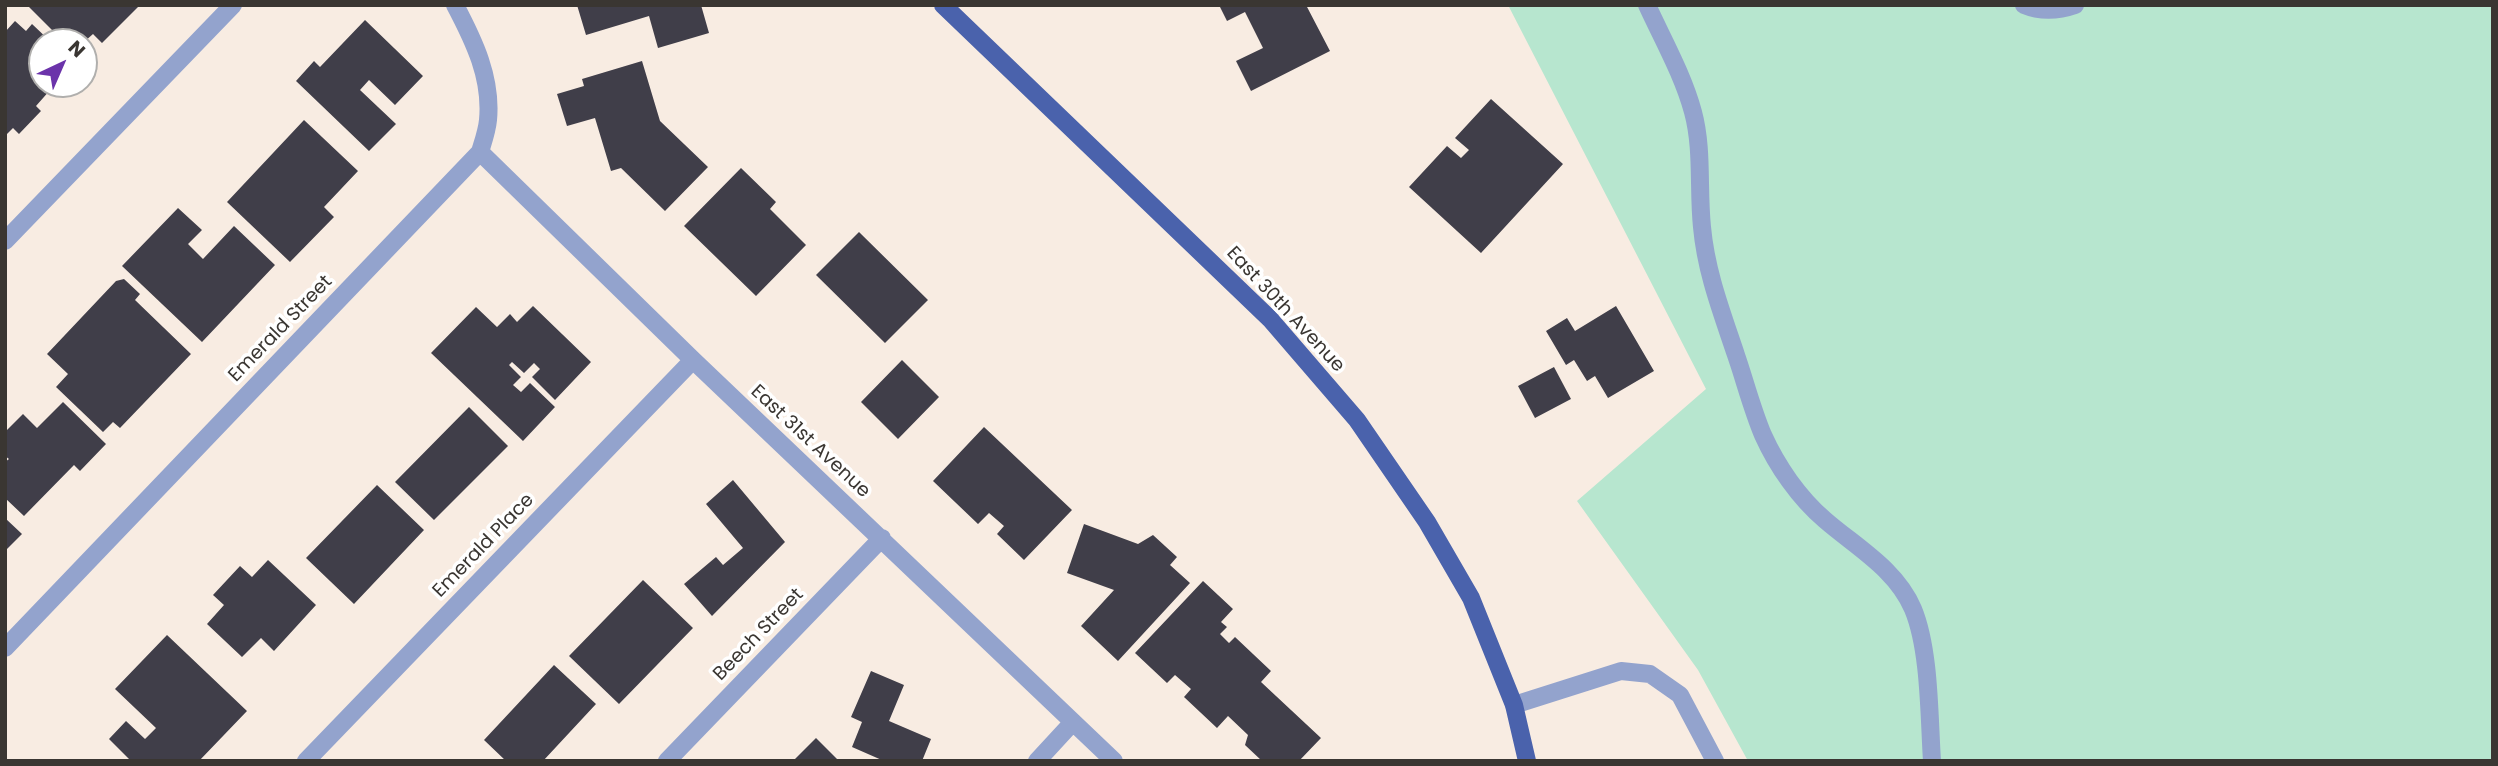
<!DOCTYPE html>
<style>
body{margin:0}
#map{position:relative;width:2498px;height:766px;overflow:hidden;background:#f8ece2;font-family:Poppins,sans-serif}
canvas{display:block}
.frame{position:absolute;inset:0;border:7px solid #3a3632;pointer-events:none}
.north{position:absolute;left:28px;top:28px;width:70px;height:70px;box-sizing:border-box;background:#fff;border:2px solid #b0afad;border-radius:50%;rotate:44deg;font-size:19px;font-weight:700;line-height:28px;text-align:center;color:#3a3632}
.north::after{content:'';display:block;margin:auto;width:24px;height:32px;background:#6b33aa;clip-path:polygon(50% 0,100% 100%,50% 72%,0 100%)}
</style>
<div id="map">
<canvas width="2498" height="766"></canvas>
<div class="frame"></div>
<div class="north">N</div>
</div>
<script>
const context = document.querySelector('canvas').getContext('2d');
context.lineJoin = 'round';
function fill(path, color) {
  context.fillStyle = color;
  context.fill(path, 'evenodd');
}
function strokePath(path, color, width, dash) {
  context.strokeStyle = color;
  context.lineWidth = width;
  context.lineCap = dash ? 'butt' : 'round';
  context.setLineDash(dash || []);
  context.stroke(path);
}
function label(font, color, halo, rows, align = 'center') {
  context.font = font + ' Poppins,sans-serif';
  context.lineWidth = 7;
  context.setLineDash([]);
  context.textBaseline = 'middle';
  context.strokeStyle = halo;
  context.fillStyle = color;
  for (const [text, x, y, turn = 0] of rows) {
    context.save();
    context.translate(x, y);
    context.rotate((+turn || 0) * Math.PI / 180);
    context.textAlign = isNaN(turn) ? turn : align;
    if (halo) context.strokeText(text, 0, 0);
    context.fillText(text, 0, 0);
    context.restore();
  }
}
fill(new Path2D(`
 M1508,5H2493V761H1748L1698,670L1577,501L1706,389Z`), '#b7e6cf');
fill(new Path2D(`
 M27,5H140L102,43L93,34L84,42H64Z
 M577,5H701L709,33L658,48L649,16L586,35Z
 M1219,5H1306L1330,51L1251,91L1236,61L1263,48L1245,12L1227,21Z
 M365,20L423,76L395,105L369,80L360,90L396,124L369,151L296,81L314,61L320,67Z
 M15,21L26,31L32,24L51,42H42V84L51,89L36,106L41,111L19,134L13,128L5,136V32Z
 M642,61L660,121L708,167L665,211L621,168L611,171L595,118L567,126L557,94L584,86L582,79Z
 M1491,99L1563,164L1481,253L1409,187L1447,146L1461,158L1469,150L1455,138Z
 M304,120L358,171L324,207L334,217L290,262L227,202Z
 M741,168L776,202L770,209L806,245L756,296L684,226Z
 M178,208L202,230L188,244L203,259L234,226L275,265L202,342L122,266Z
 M859,232L928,300L885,343L816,275Z
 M124,279L140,294L135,300L191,354L120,428L113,422L103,432L56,387L68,374L47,354L116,281Z
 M533,306L591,362L555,400L532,377L540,369L534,363L524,373L512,362L509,365L521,377L513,385L521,392L530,383L555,407L523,441L431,353L476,307L497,327L510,314L517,322Z
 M1616,306L1654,371L1608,398L1595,376L1587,381L1574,360L1566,365L1546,331L1567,318L1575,331Z
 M902,360L939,397L898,439L861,402Z
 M1554,367L1571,399L1535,418L1518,386Z
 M63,402L106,444L80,471L74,465L24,516L5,498V462L9,459L5,456V432L23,414L37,428Z
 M469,407L508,446L434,520L395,482Z
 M984,427L1072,510L1024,560L997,534L1004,526L989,513L978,524L933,481Z
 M733,480L785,542L712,616L684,584L716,557L723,565L743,548L706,504Z
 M377,485L424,530L354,604L306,558Z
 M5,518L22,534L5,551Z
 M1084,524L1138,544L1153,535L1177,557L1170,565L1190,583L1118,661L1081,626L1114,590L1067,573Z
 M268,560L316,605L274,651L261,638L242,657L207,624L224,605L213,595L240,566L252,577Z
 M643,580L693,628L619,704L569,656Z
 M1203,581L1233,609L1221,622L1227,627L1220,634L1229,643L1235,637L1271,671L1261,682L1321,738L1299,761H1262L1245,745L1248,735L1228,716L1217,728L1184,697L1191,689L1175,675L1167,683L1135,653Z
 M167,635L247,711L199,761H131L109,739L126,721L145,739L156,728L115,689Z
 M554,665L596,704L543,761H506L484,740Z
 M871,671L904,685L889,721L931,739L922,761H884L852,747L862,722L851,717Z
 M816,738L839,761H793Z`), '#403e49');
strokePath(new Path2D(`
 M1647,5C1663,40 1683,75 1693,112C1703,149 1698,189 1702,227C1706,272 1722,313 1736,355C1745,381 1752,409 1763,435C1777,466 1799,498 1825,520C1856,547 1896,569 1913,609C1930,650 1929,716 1932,761
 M2024,5C2041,12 2058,11 2075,5
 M480,152L693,360L1114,761
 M5,241L233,5
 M5,648L480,152C483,142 487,131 488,120C492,78 474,41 455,5
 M1514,705L1621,671L1650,674L1680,695L1715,761
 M306,761L693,360
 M667,761L882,538
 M1037,761L1073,722`), '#93a3cd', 18);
strokePath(new Path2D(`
 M943,5L1270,319L1357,420L1427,522L1471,598L1514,705L1527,761`), '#4a62ac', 18);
label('19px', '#3a3632', '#fff', [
 ["East 30th Avenue",1285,310,47],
 ["Emerald Street",281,329,-46],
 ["East 31st Avenue",810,442,43],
 ["Emerald Place",484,546,-46],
 ["Beech Street",759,635,-46]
]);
</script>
